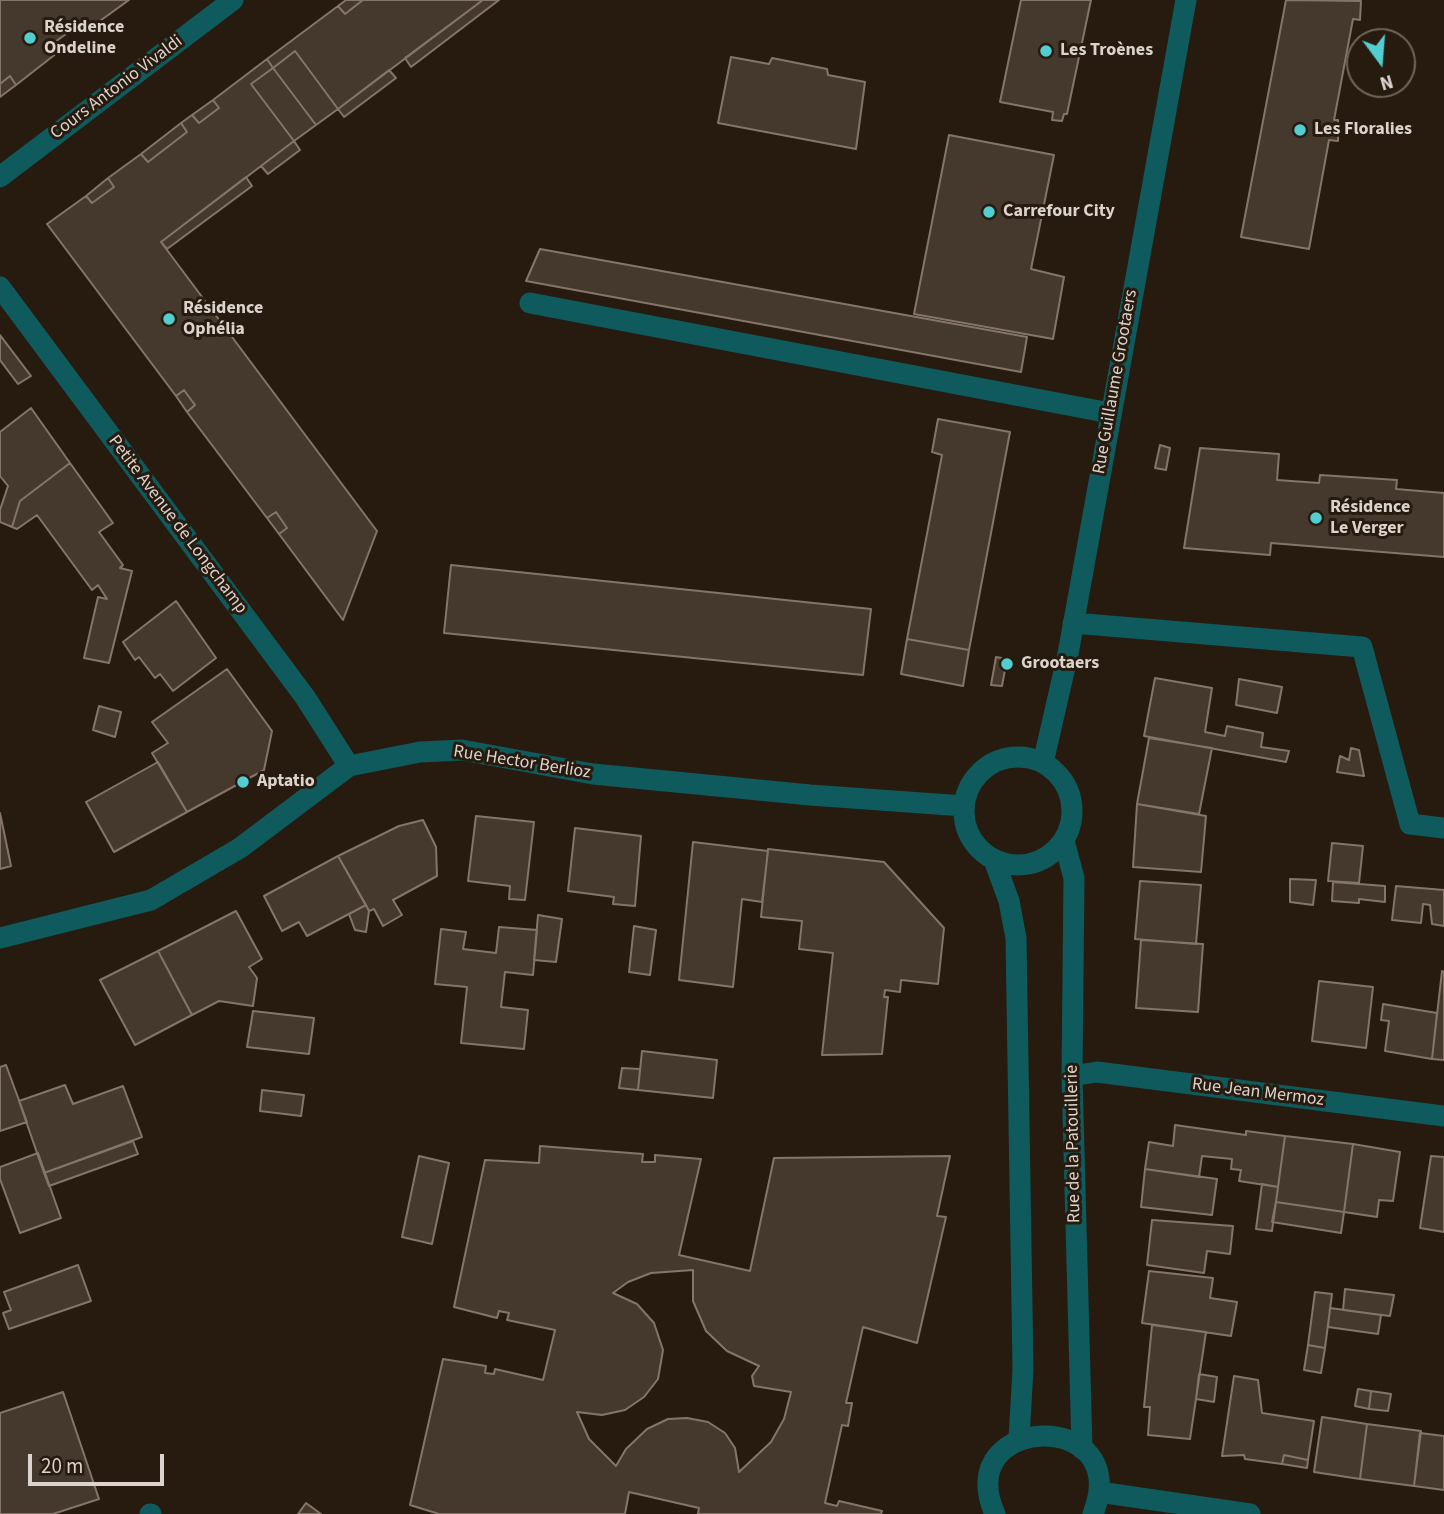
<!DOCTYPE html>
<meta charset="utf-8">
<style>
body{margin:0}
#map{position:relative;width:1444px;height:1514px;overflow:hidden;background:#271b10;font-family:"Source Sans 3",sans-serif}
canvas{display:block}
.north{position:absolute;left:1346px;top:28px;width:70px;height:70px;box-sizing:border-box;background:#271b10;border:2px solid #6f655b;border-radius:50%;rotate:164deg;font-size:19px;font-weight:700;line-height:28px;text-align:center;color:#dcd3cc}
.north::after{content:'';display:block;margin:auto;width:24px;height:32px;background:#52cdd0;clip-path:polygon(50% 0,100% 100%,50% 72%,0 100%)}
.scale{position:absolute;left:28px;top:1454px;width:136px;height:32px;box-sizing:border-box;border:4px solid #dcd3cc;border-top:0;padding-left:9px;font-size:21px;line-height:24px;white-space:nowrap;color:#dcd3cc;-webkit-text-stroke:5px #271b10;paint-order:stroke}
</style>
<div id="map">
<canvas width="1444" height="1514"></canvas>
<div class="north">N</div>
<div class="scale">20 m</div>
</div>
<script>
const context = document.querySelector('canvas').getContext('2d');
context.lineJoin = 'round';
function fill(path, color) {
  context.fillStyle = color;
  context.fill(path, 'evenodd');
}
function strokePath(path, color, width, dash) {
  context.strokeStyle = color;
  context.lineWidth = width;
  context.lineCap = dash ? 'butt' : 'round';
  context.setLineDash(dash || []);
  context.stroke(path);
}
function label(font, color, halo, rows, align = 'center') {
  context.font = font + ' "Source Sans 3",sans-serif';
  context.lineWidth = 6;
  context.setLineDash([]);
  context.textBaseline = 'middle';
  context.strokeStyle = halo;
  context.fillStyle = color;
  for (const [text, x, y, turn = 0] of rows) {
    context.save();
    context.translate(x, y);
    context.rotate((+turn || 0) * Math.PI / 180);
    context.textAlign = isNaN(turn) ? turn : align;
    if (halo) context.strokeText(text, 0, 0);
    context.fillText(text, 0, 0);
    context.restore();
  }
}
const building = new Path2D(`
 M0,0H129L86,31L81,23L51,45L57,53L16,85L10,76L0,84Z
 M346,0H363L345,14L338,6Z
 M363,0H483L338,109L295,51L273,68L267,59L338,6L345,14Z
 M483,0H499L411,67L405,58Z
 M1021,0H1091L1067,114H1064L1062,121L1052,120L1053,112L1000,102Z
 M1286,0L1361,1L1360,20L1353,19L1334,120H1338V141L1329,140L1309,249L1241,237Z
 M295,51L338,109L316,125L273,68Z
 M731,57L769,64L772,58L827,69L828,75L865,82L856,149L718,123Z
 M267,59L273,68L251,84L294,141L161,242L377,531L343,620L279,534L287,528L276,512L267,518L187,412L195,405L184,390L176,396L47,224L86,196L92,203L114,187L108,178L141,154L148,162L187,132L181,123L192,115L199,123L219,108L213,100Z
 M273,68L316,125L294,141L251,84Z
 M389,70L396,78L344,117L338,109Z
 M10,76L16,85L0,97V84Z
 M213,100L219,108L199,123L192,115Z
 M181,123L187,132L148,162L141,154Z
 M949,135L1054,155L1031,269L1064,277L1053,339L914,314Z
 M294,141L300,150L268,174L261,166Z
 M246,177L252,186L167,249L161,242Z
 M108,178L114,187L92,203L86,196Z
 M540,249L1027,337L1021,372L526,281Z
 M0,335L31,376L18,384L0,360Z
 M184,390L195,405L187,412L176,396Z
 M31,408L70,463L20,501L12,527L0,522V510L8,486L0,476V432Z
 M938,419L1010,432L969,650L907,639L942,455L932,452Z
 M1160,445L1170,448L1166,470L1155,468Z
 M1200,448L1279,454L1277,480L1319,483L1320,475L1397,480L1396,489L1444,493V557L1271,543L1270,555L1184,548Z
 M70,463L113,523L99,532L123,565L120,568L132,571L109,663L84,658L98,597L107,599L98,585L92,590L37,515L17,529L12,527L20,501Z
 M276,512L287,528L279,534L267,518Z
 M451,565L871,609L863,675L444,633Z
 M176,601L216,658L173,691L160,674L155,678L139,657L135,660L123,642Z
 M907,639L969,650L963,686L901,674Z
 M996,657L1007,659L1002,686L991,685Z
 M227,669L272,731L264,770L187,812L152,753L168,743L152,722Z
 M1155,678L1212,688L1205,732L1225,736L1227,726L1263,733L1261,747L1289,751L1286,762L1144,736Z
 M1239,679L1282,687L1277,713L1236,705Z
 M99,706L121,712L115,737L93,730Z
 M1149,738L1212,748L1199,814L1137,804Z
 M1351,748L1359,750L1364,776L1337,772L1340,756L1349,760Z
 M158,762L187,812L114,852L86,802Z
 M1137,804L1206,816L1201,872L1133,867Z
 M0,813L11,866L0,869Z
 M476,816L534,822L525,900L509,899L510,886L468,881Z
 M423,820L436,847L437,876L393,900L402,915L383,926L374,909L369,911L338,856L399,826Z
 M575,828L641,836L635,906L613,904L614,897L568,891Z
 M693,842L768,851L762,902L742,899L733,987L679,980Z
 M1332,843L1363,846L1359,883L1328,881Z
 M768,849L884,862L944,928L938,984L901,980L900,992L885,990L884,997H888L882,1054L822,1055L833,953L799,949L802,921L761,917Z
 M338,856L366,905L307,936L299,922L282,931L264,896Z
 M1290,879L1316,880L1313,905L1290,902Z
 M1140,881L1201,885L1196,944L1135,939Z
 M1333,882L1385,886V902L1359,899V903L1332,901Z
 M1396,886L1444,890V926L1432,924L1430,905L1423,904L1421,923L1392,920Z
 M366,905L369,911L366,932L355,930L349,914Z
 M236,911L262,959L249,967L257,978L253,1006L219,1001L192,1015L158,951Z
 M538,915L562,919L556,962L534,960Z
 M634,926L656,930L650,975L629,972Z
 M499,927L537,930L533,975L505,972L501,1007L528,1010L524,1049L461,1043L467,987L435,984L441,929L466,932L463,949L496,953Z
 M1141,940L1203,944L1198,1012L1136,1008Z
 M158,951L192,1015L135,1045L100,980Z
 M1442,971L1444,972V1060L1432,1059Z
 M1319,981L1373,987L1366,1048L1312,1041Z
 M1383,1004L1437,1013L1432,1059L1385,1051L1389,1021L1381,1020Z
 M253,1011L314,1018L309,1054L247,1047Z
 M642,1051L717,1060L713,1098L638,1090Z
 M6,1065L27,1122L0,1131V1067Z
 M622,1068L640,1069L638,1090L619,1088Z
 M65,1085L73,1104L123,1086L142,1137L44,1173L19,1101Z
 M262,1090L304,1095L301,1116L260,1111Z
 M1175,1125L1246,1135V1131L1285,1136L1278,1187L1239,1181L1241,1170L1231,1169L1232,1159L1202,1156L1199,1177L1145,1169L1149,1142L1173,1146Z
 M1285,1136L1353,1144L1344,1212L1276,1202Z
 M133,1141L138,1154L49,1186L44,1173Z
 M1353,1144L1400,1152L1393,1201L1379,1200L1377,1217L1344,1212Z
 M540,1146L643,1154L642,1162H655V1155L701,1159L679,1255L750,1271L774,1158L950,1156L937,1216L946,1217L917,1343L863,1327L846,1403H852L848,1426L842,1425L825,1503L837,1506L839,1501L882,1511L881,1514H698L699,1508L629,1492L625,1514H439L410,1505L443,1359L486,1366L485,1373L494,1374L495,1369L543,1380L555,1330L507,1320L509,1313L499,1311L497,1318L454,1307L485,1160L539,1163ZM693,1270V1301L706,1331L727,1351L759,1366L752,1376L754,1386L791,1392L784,1419L771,1442L739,1472L735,1448L725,1433L708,1422L687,1418L668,1419L647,1429L626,1449L616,1466L589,1439L577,1412L602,1415L625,1410L644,1397L658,1379L663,1350L654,1323L637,1304L613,1293L628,1282L651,1273Z
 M38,1153L61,1218L20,1233L0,1179V1167Z
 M419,1156L449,1163L432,1244L402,1237Z
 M1431,1156L1444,1157V1232L1420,1228Z
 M1145,1169L1217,1179L1212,1215L1141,1207Z
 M1262,1184L1278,1187L1272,1231L1256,1229Z
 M1276,1202L1344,1212L1341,1233L1272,1222Z
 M1152,1220L1233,1226L1230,1254L1207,1251L1204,1273L1147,1265Z
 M78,1265L91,1301L9,1329L3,1313L11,1310L4,1292Z
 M1149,1271L1213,1278L1210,1298L1237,1302L1231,1336L1142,1323Z
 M1345,1289L1394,1295L1390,1316L1343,1310Z
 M1315,1292L1332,1294L1325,1348L1308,1345Z
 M1330,1308L1381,1315L1378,1334L1328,1327Z
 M1152,1325L1206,1332L1190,1439L1148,1435L1150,1407H1144Z
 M1308,1345L1325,1348L1321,1373L1304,1370Z
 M1199,1374L1217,1377L1214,1402L1196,1399Z
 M1234,1376L1258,1380L1262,1413L1314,1421L1308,1460L1284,1455L1282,1464L1245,1459L1244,1455L1222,1456Z
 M1358,1389L1371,1391L1369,1409L1355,1406Z
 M1371,1391L1391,1394L1388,1411L1369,1409Z
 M63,1392L99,1499L53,1514H0V1413Z
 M1322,1417L1367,1424L1360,1479L1314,1472Z
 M1367,1424L1421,1431L1414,1486L1360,1479Z
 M1420,1433L1444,1436V1490L1414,1486Z
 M1284,1455L1308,1460L1307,1468L1282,1464Z
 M306,1503L321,1514H298Z`);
fill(building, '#45382c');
strokePath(building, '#847568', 2);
strokePath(new Path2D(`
 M0,177L233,0
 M0,287L305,697L349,766
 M530,303L1110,413
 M1073,623L1362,647L1410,824L1444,828
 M964 811a54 54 0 1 1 108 0a54 54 0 1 1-108 0Z
 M1043,763L1068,654L1186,0
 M1064,841L1074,878L1072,1076L1082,1449
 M994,860L1009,901L1016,938L1023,1369L1019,1439
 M0,938L151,900L240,848L349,766L420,752L462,750L593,774L810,795L964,806
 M1072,1076L1097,1072L1444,1116
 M1099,1492L1250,1514
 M150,1514H151
 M995,1514C950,1413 1135,1407 1093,1514`), '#0f5a5c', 21);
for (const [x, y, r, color] of [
 [30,38,7,"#52cdd0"],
 [1046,51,7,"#52cdd0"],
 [1300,130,7,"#52cdd0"],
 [989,212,7,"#52cdd0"],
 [169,319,7,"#52cdd0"],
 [1316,518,7,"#52cdd0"],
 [1007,664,7,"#52cdd0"],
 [243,782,7,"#52cdd0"]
]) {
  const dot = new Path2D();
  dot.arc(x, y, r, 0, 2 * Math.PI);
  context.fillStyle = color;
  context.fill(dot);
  strokePath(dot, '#271b10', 2.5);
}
label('bold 18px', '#dcd3cc', '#271b10', [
 ["Résidence",44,28],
 ["Ondeline",44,49],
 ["Les Troènes",1060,51],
 ["Les Floralies",1314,130],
 ["Carrefour City",1003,212],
 ["Résidence",183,309],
 ["Ophélia",183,330],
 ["Résidence",1330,508],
 ["Le Verger",1330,529],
 ["Grootaers",1021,664],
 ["Aptatio",257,782]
], 'left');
label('18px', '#dcd3cc', '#271b10', [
 ["Cours Antonio Vivaldi",117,88,-37],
 ["Rue Guillaume Grootaers",1116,382,-80],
 ["Petite Avenue de Longchamp",177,525,53],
 ["Rue Hector Berlioz",522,763,9],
 ["Rue Jean Mermoz",1258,1093,7],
 ["Rue de la Patouillerie",1074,1144,-91]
]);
</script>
